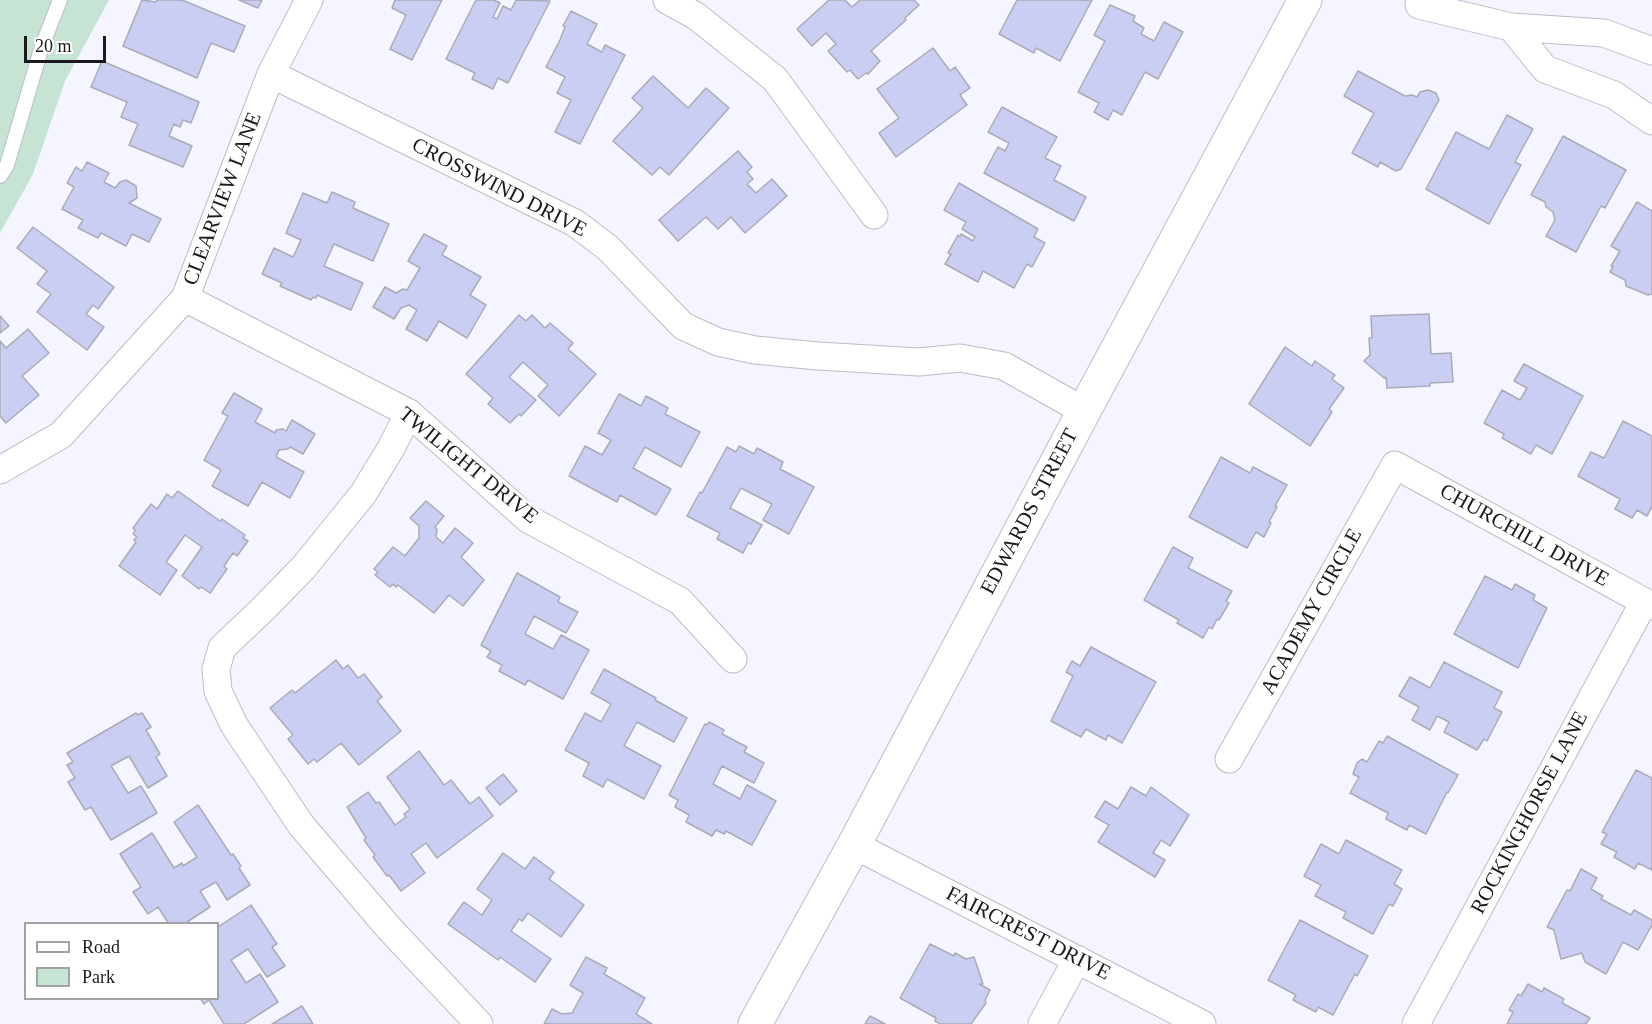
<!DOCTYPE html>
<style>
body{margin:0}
#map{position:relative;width:1652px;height:1024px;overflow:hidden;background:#f4f5fe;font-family:"Times New Roman",serif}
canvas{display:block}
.legend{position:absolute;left:24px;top:922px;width:195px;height:78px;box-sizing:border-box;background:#fff;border:2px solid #a3a3a5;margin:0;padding:8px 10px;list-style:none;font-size:18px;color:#1a1a1e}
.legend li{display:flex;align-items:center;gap:12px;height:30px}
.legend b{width:30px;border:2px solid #a3a3a5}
.scale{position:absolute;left:24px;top:36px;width:82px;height:27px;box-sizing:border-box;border:3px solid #1a1a1e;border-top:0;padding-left:8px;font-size:18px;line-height:21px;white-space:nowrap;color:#1a1a1e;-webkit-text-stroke:4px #fff;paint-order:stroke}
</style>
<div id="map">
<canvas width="1652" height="1024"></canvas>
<ul class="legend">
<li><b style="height:8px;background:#fff"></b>Road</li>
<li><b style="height:16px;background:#c5e4d3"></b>Park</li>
</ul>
<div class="scale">20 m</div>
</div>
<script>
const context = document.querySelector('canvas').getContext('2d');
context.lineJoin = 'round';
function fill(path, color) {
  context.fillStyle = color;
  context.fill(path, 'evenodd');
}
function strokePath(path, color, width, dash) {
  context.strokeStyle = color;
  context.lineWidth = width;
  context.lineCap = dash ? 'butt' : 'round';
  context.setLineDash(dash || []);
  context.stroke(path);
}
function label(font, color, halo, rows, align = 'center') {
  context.font = font + ' "Times New Roman",serif';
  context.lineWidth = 6;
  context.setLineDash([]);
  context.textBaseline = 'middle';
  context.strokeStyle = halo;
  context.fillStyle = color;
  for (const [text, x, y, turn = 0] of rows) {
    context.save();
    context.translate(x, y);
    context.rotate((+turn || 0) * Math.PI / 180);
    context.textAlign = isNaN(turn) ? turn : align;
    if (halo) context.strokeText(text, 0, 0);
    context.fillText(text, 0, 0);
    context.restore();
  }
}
fill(new Path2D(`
 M0,0H109L65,81L33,174L0,233Z`), '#c5e4d3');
const building = new Path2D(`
 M142,0L156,2L157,0H182L245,26L234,52L211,43L197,78L123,46Z
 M239,0H262L258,8Z
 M395,0H442L412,60L390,49L406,15L392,8Z
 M476,0H494L500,3L493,17L497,19L503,6L511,10L516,0L550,1L508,83L498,78L493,89L472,79L475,73L446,59Z
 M829,0H845L852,7L860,0H914L919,5L905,18L906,20L871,51L880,61L868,74L866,73L858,79L850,70L847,72L828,51L836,44L826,33L812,46L797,29Z
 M1017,0H1092L1060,61L1036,48L1034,53L999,34Z
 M1110,5L1135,16L1133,21L1144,28L1141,34L1154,41L1164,22L1183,32L1158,79L1145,72L1122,115L1113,110L1108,120L1094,112L1099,103L1078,92L1105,41L1094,35Z
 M571,11L597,24L587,44L602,52L605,45L625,55L580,144L555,132L571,100L557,93L565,77L546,67L560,40L565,27L563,26Z
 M933,48L950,71L955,67L970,88L960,95L967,105L896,157L879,133L899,118L877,89Z
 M102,61L199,102L191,123L183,120L180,127L174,124L169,136L192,146L183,167L129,145L138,124L121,117L127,102L91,87Z
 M1358,71L1405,96L1412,95L1417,97L1420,92L1428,90L1436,93L1439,100L1401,169L1396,171L1380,162L1378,167L1352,153L1374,113L1344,96Z
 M653,76L688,108L706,88L729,108L669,175L660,167L652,175L613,141L643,108L632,98Z
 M1002,107L1057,137L1045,158L1061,166L1054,180L1086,197L1074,221L984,173L998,147L1005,151L1009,143L988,132Z
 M1507,115L1533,129L1515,162L1521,165L1489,224L1426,189L1456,132L1489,149Z
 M1563,136L1626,170L1605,208L1601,206L1576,252L1546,236L1555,220L1553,212L1546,207L1545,202L1531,195Z
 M738,151L752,167L747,172L753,179L747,184L756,193L772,179L787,196L745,233L731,217L718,229L706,217L678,241L659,220Z
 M87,162L109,173L104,182L115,188L120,182L126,180L136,186L137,198L129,203L161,219L149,242L132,234L126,246L101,233L98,238L78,228L83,220L62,209L74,187L67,183L76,167L82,171Z
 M959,183L1038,229L1034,237L1045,243L1032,267L1027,264L1014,288L983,271L978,282L945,264L951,254L948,253L958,235L960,237L961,234L973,241L975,237L962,229L966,222L944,210Z
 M332,192L355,202L353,208L389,224L373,261L334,244L324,266L363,283L351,310L317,295L316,298L313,297L311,300L280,286L282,283L262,274L274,248L293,257L301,240L286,233L303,193L327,203Z
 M1637,202L1652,211V294L1648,295L1626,286L1625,280L1610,272L1613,267L1611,266L1620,251L1611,246Z
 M33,227L114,287L98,309L93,305L86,314L104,327L87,350L37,312L51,294L37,284L47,271L17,248Z
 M424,234L447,246L442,255L481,277L470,295L486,305L467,338L439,321L427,341L406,329L417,310L409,305L401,308L394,319L373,307L385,287L396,293L403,289L407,290L420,268L408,261Z
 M1429,314L1431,354L1451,353L1453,382L1430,383V386L1387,388L1386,377L1384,378L1364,361L1370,355L1369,338H1372L1371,316Z
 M519,315L526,321L532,315L545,328L550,323L573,343L568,349L596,374L559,416L538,396L548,385L523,362L509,377L536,400L521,416L519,414L510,423L488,404L493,398L466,374Z
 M0,316L9,326L0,333Z
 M28,329L49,353L22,376L39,395L6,423L0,416V341L6,348Z
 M1285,347L1312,366L1315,361L1335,375L1332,379L1344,388L1329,409L1332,412L1310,446L1249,404Z
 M1524,364L1583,396L1552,454L1536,445L1531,454L1502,438L1504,434L1484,423L1502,390L1520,400L1527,388L1514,381Z
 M234,393L262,409L255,422L275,433L276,430L283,429L286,431L292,420L315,434L303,454L290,447L288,449L279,450L276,457L304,472L290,498L262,482L248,506L212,486L221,470L204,460L228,416L222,413Z
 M619,394L641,406L646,396L668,408L665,414L700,432L681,467L645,447L633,468L671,489L656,515L620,495L617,502L569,476L585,446L602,455L611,440L598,433Z
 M1623,421L1652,436V506L1647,516L1637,510L1632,518L1615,509L1620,499L1578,476L1591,452L1604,458Z
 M739,446L754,454L757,448L783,462L780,469L814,487L789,534L763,520L772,504L741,488L730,508L762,525L751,544L748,543L743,553L717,539L720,533L687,516L700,492L702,493L727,447L736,452Z
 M1221,457L1250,473L1253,467L1287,485L1275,506L1277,507L1269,522L1271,523L1264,537L1256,532L1247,548L1189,517Z
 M178,491L220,521L222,519L245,535L243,538L248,541L237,556L233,553L224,566L227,569L210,593L201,587L199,589L182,576L202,547L185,535L166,562L177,570L160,595L119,566L136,542L134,540L137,537L133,534L135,530L133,528L151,504L157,509L167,494L172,498Z
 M426,501L444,516L435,527L437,530L436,537L443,543L455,528L473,543L461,557L484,580L463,606L449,595L434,613L398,585L396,587L393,584L390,587L375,575L378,572L374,569L393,547L405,556L419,538V526L410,518Z
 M1173,547L1193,558L1188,568L1232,591L1226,601L1229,603L1219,620L1217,619L1212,629L1209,627L1203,638L1177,623L1179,620L1144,600Z
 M517,573L560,597L558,602L578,612L566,633L534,616L525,634L553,649L561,635L589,650L563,699L528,680L525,685L499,671L502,665L487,657L491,651L481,645Z
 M1485,576L1512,590L1515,584L1535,595L1533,600L1547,608L1518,668L1454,634Z
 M1091,647L1156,682L1122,743L1108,735L1106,740L1086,729L1081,737L1051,721L1073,676L1066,672L1072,661L1080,666Z
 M336,660L343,669L348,665L358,678L364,674L382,697L377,701L401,731L359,765L341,743L317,762L314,759L308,764L288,739L293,735L270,708L292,690L295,693Z
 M1444,662L1502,692L1494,708L1502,712L1487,741L1484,739L1477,750L1444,732L1449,722L1437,716L1430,730L1412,720L1419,707L1399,696L1410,677L1430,688Z
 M604,669L656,698L655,700L687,718L674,742L637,722L624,746L661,766L644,799L607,779L603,787L583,776L589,763L565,750L585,713L601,722L611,704L591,693Z
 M136,713L137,715L142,713L151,727L146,730L160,754L156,757L167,776L148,788L129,756L111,766L128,793L141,786L157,813L111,840L91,807L85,810L68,782L75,778L67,765L73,762L67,753Z
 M709,722L724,730L722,734L747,747L744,752L764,763L754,783L722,766L713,784L740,799L747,785L776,801L752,845L726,831L724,834L716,830L712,836L686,822L689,815L675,807L678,800L669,795L705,724L707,725Z
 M1387,736L1458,775L1448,793L1447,792L1426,834L1409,825L1407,830L1386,819L1388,813L1350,793L1359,777L1353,774L1357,763L1362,759L1367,762L1379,741L1383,743Z
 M419,751L444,785L451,780L470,804L479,797L493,816L437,858L426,843L411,854L425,873L401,891L389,875L387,876L373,857L375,855L364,840L366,838L347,807L368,792L376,803L379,802L395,825L406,817L404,814L410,809L387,777Z
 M1636,770L1652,778V870L1638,863L1635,869L1614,857L1617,852L1601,844L1607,834L1602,832Z
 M503,774L517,791L500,805L486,788Z
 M1131,787L1146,796L1151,787L1189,815L1170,846L1161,840L1153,853L1165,860L1155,877L1098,842L1109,825L1095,817L1105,801L1118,809Z
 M198,805L231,855L233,854L241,866L239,868L250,885L227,900L216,882L200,891L210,907L184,924H169L158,907L148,914L133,892L141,887L120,854L152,833L174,868L182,863L183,866L197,857L174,822Z
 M1346,840L1402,870L1394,884L1402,889L1393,906L1389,904L1373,934L1343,918L1346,912L1315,896L1321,885L1304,876L1321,844L1339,854Z
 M503,853L525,869L534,857L554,872L549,879L584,905L561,937L528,913L522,921L519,919L511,931L551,959L535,982L500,957L498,960L448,924L464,902L482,915L492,900L477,889Z
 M1581,869L1597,878L1591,889L1603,896L1601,899L1631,915L1634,910L1652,920V925L1638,950L1623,942L1606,974L1585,962L1582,953L1561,959L1554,930L1547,927L1567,890L1570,891Z
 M251,905L277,944L272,947L285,966L267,977L248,949L231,960L246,983L260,974L278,1002L244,1024H224L209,1000L204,1004L200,998H218V927Z
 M1300,920L1368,956L1357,976L1355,974L1333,1015L1318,1007L1316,1012L1293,1000L1296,995L1268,980Z
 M930,944L954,956L955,953L966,959L974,957L983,984H979L990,990L985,1000L986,1003L971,1024H940L935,1021L936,1018L900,998Z
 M586,957L607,968L604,974L645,998L636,1014L652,1024H544L552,1009L562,1014L572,1013L583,993L570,985Z
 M1528,984L1542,992L1544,988L1564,999L1562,1003L1590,1018L1586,1024H1507L1513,1012L1509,1010L1518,994L1521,996Z
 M302,1006L313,1024H272Z
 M870,1016L885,1024H865Z`);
fill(building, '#cacef3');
strokePath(building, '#aaabb6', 1.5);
const service = new Path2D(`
 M0,176L7,165L42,46L60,0`);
const minor = new Path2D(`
 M667,0L696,16L775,79L874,215
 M1419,5L1511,27L1604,33L1652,51
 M1511,27L1545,69L1614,95L1652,121
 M271,74L575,223L608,248L683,326L718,342L755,350L818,356L919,362L960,358L1004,366L1084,411
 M185,298L409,413L528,519L680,601L733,659
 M409,413L390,450L363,494L304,567L263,609L222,648L216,669L218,691L234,725L301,825L388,927L479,1024
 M0,470L61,435L185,298L271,74L309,0
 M1229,759L1395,465L1652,606
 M854,845L1202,1024
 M1042,1024L1077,959
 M1416,1024L1644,602`);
const secondary = new Path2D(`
 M755,1024L854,845L1084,411L1305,0`);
strokePath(service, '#bbbcc7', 16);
strokePath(minor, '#bbbcc7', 29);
strokePath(secondary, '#bbbcc7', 35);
strokePath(service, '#fff', 14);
strokePath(minor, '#fff', 27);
strokePath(secondary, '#fff', 33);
label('21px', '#1a1a1e', '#fff', [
 ["CROSSWIND DRIVE",499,188,27],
 ["CLEARVIEW LANE",223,199,-69],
 ["TWILIGHT DRIVE",468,466,39],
 ["EDWARDS STREET",1030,512,-62],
 ["CHURCHILL DRIVE",1524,536,29],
 ["ACADEMY CIRCLE",1312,612,-61],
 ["ROCKINGHORSE LANE",1530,813,-62],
 ["FAIRCREST DRIVE",1028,934,27]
]);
</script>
